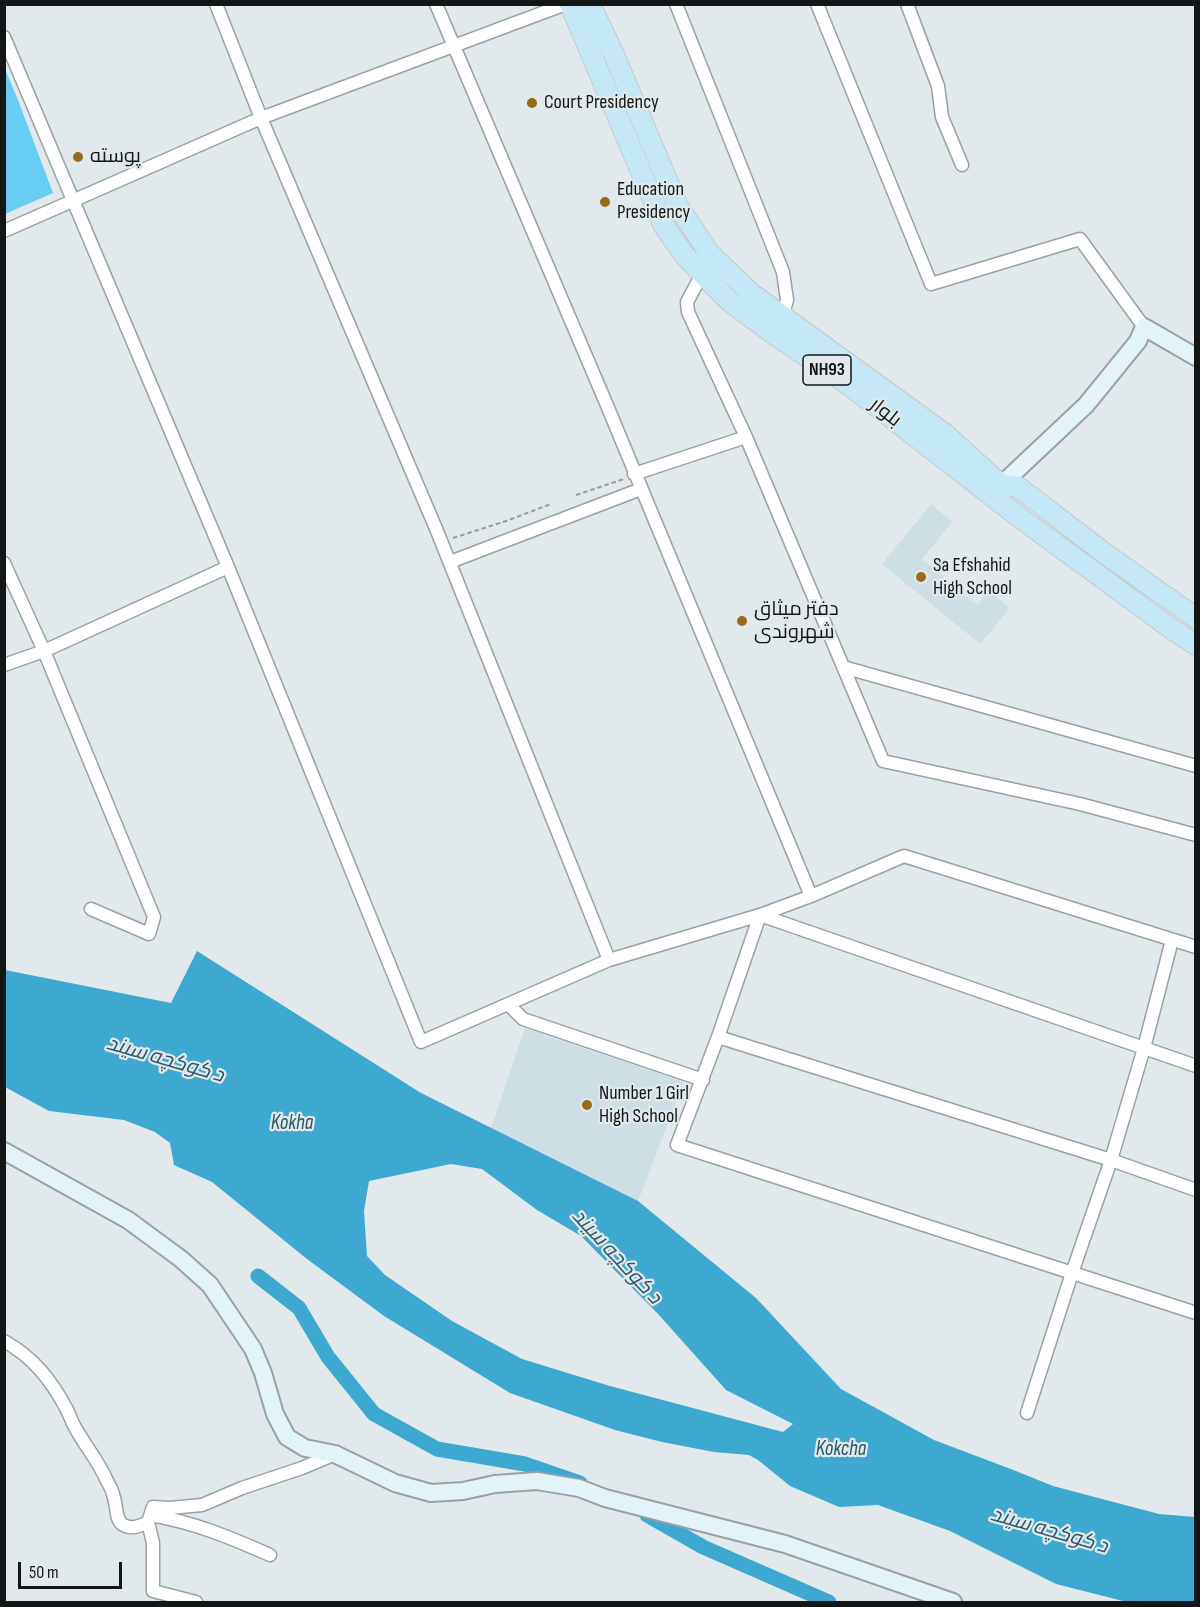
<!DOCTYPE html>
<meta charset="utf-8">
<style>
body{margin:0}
#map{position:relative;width:1200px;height:1607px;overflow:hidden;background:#e1e9ed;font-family:"Sofia Sans Condensed",sans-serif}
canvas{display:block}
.frame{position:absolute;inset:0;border:6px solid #131617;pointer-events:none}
.scale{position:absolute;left:18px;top:1562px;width:104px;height:27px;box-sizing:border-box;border:3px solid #131617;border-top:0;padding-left:8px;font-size:18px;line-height:21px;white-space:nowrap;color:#131617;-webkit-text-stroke:4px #e1e9ed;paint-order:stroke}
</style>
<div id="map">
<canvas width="1200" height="1607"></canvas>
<div class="frame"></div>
<div class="scale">50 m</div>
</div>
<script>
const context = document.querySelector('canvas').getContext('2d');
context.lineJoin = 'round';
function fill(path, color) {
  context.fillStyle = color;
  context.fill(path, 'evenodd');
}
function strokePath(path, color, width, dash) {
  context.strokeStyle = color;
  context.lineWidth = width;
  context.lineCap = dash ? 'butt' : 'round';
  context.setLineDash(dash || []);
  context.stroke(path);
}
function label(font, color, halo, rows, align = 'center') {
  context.font = font + ' "Sofia Sans Condensed",Cairo,sans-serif';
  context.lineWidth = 4.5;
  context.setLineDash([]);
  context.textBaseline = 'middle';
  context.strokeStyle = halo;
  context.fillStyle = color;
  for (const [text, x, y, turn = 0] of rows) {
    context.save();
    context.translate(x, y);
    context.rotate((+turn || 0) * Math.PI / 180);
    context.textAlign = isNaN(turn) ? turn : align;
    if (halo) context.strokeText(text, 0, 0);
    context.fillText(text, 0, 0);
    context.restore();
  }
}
fill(new Path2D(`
 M931,504L952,522L922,559L977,605L989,591L1010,608L980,644L882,564Z
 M525,1028L684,1082L638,1201L491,1128Z`), '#cddee5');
fill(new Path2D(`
 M5,69L18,100L53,193L5,214Z`), '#68cdf4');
fill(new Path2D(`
 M197,951L421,1093L638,1201L756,1298L841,1389L934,1440L1016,1471L1053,1486L1159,1514L1195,1517V1602H1127L1056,1584L950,1531L878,1505L839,1507L790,1486L758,1460L749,1455L714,1452L662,1442L615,1430L510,1393L384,1316L307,1259L212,1182L174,1165L170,1143L155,1132L124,1120L49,1111L5,1087V970L171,1003ZM451,1164L482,1169L537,1210L581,1236L659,1315L726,1390L793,1424L783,1432L610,1386L522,1359L452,1321L385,1275L367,1256L364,1211L369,1181Z`), '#3da9d0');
strokePath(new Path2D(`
 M258,1276L299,1308L328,1357L374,1414L437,1449L525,1464L580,1483
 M647,1515L703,1547L829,1602`), '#3da9d0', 15);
const street = new Path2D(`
 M216,4L261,118L437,531L609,960
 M436,4L606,403L811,896
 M676,4L783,272L787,300L782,317
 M817,4L931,284L1080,239L1144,327
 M907,4L938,86L942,117L962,165
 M4,37L228,567L421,1042L609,960L760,915L811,896L904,856L1196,947
 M4,231L261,118L566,4
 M702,274L687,302L688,312L746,437L883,761L1080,804L1196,835
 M634,474L746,437
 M450,562L641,489
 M4,563L44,651L154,917L149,934L91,909
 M4,665L44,651L228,567
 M843,667L1196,766
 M508,1004L523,1019L703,1080
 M718,1037L677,1145L1196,1313
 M1196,1066L760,915L718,1037L1111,1160L1196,1190
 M4,1341C33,1357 51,1380 66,1408C70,1415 72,1423 76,1429C86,1447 99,1462 107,1481C110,1486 113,1492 114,1498C117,1506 115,1518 122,1524C130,1530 141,1526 148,1522L153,1507L170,1508L202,1505L242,1488L302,1468L335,1454
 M1027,1413L1072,1273L1111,1160L1144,1048L1172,940
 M151,1515C196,1523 229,1537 270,1555
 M148,1522L153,1543V1591L196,1602`);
const secondary = new Path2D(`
 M1001,485L1086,405L1138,341L1144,327L1196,357
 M4,1151L128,1220L181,1259L210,1285L253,1349L263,1373L275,1414L287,1437L305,1448L335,1454L395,1483L431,1493L463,1491L495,1484L537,1481L579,1488L605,1498L785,1544L953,1602`);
const primary = new Path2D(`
 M570,4L664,226L685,256L729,301L772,333L853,388L1023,520L1173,630L1196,645
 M590,4L615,57L678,206L709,253L752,294L945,434L1001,485L1018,487L1107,555L1196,618`);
strokePath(street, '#99a1a5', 15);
strokePath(secondary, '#99a1a5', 20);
strokePath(primary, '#c6c7c7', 22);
strokePath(new Path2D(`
 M576,495L624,479
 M453,538L506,521L551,504`), '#959b9e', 2, [4.5, 3]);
strokePath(street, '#fff', 12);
strokePath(secondary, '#e2f3fa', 16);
strokePath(primary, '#c5e8f6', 20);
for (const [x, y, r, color] of [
 [532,103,6,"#996a1a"],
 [78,157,6,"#996a1a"],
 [605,202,6,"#996a1a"],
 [921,577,6,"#996a1a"],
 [742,621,6,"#996a1a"],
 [587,1105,6,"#996a1a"]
]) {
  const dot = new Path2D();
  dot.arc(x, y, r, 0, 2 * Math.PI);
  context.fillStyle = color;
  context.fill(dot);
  strokePath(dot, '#e1e9ed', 2);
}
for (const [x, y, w] of [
 [827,370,48]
]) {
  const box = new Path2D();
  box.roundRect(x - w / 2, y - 15, w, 30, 4.5);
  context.fillStyle = '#e1e9ed';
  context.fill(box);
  strokePath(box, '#131617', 1.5);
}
label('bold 18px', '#131617', null, [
 ["NH93",827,370]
]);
label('20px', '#131617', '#e1e9ed', [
 ["Court Presidency",544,103],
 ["پوسته",90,157],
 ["Education",617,190],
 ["Presidency",617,213],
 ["Sa Efshahid",933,566],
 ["High School",933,589],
 ["دفتر میثاق",754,610],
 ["شهروندی",754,633],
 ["Number 1 Girl",599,1094],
 ["High School",599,1117]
], 'left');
label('20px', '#131617', '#e1e9ed', [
 ["بلوار",885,413,38]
]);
label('italic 21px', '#295667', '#e1e9ed', [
 ["د کوکچه سیند",165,1060,16],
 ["Kokha",292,1124],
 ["د کوکچه سیند",616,1257,47],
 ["Kokcha",841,1450],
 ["د کوکچه سیند",1049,1531,16]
]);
</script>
